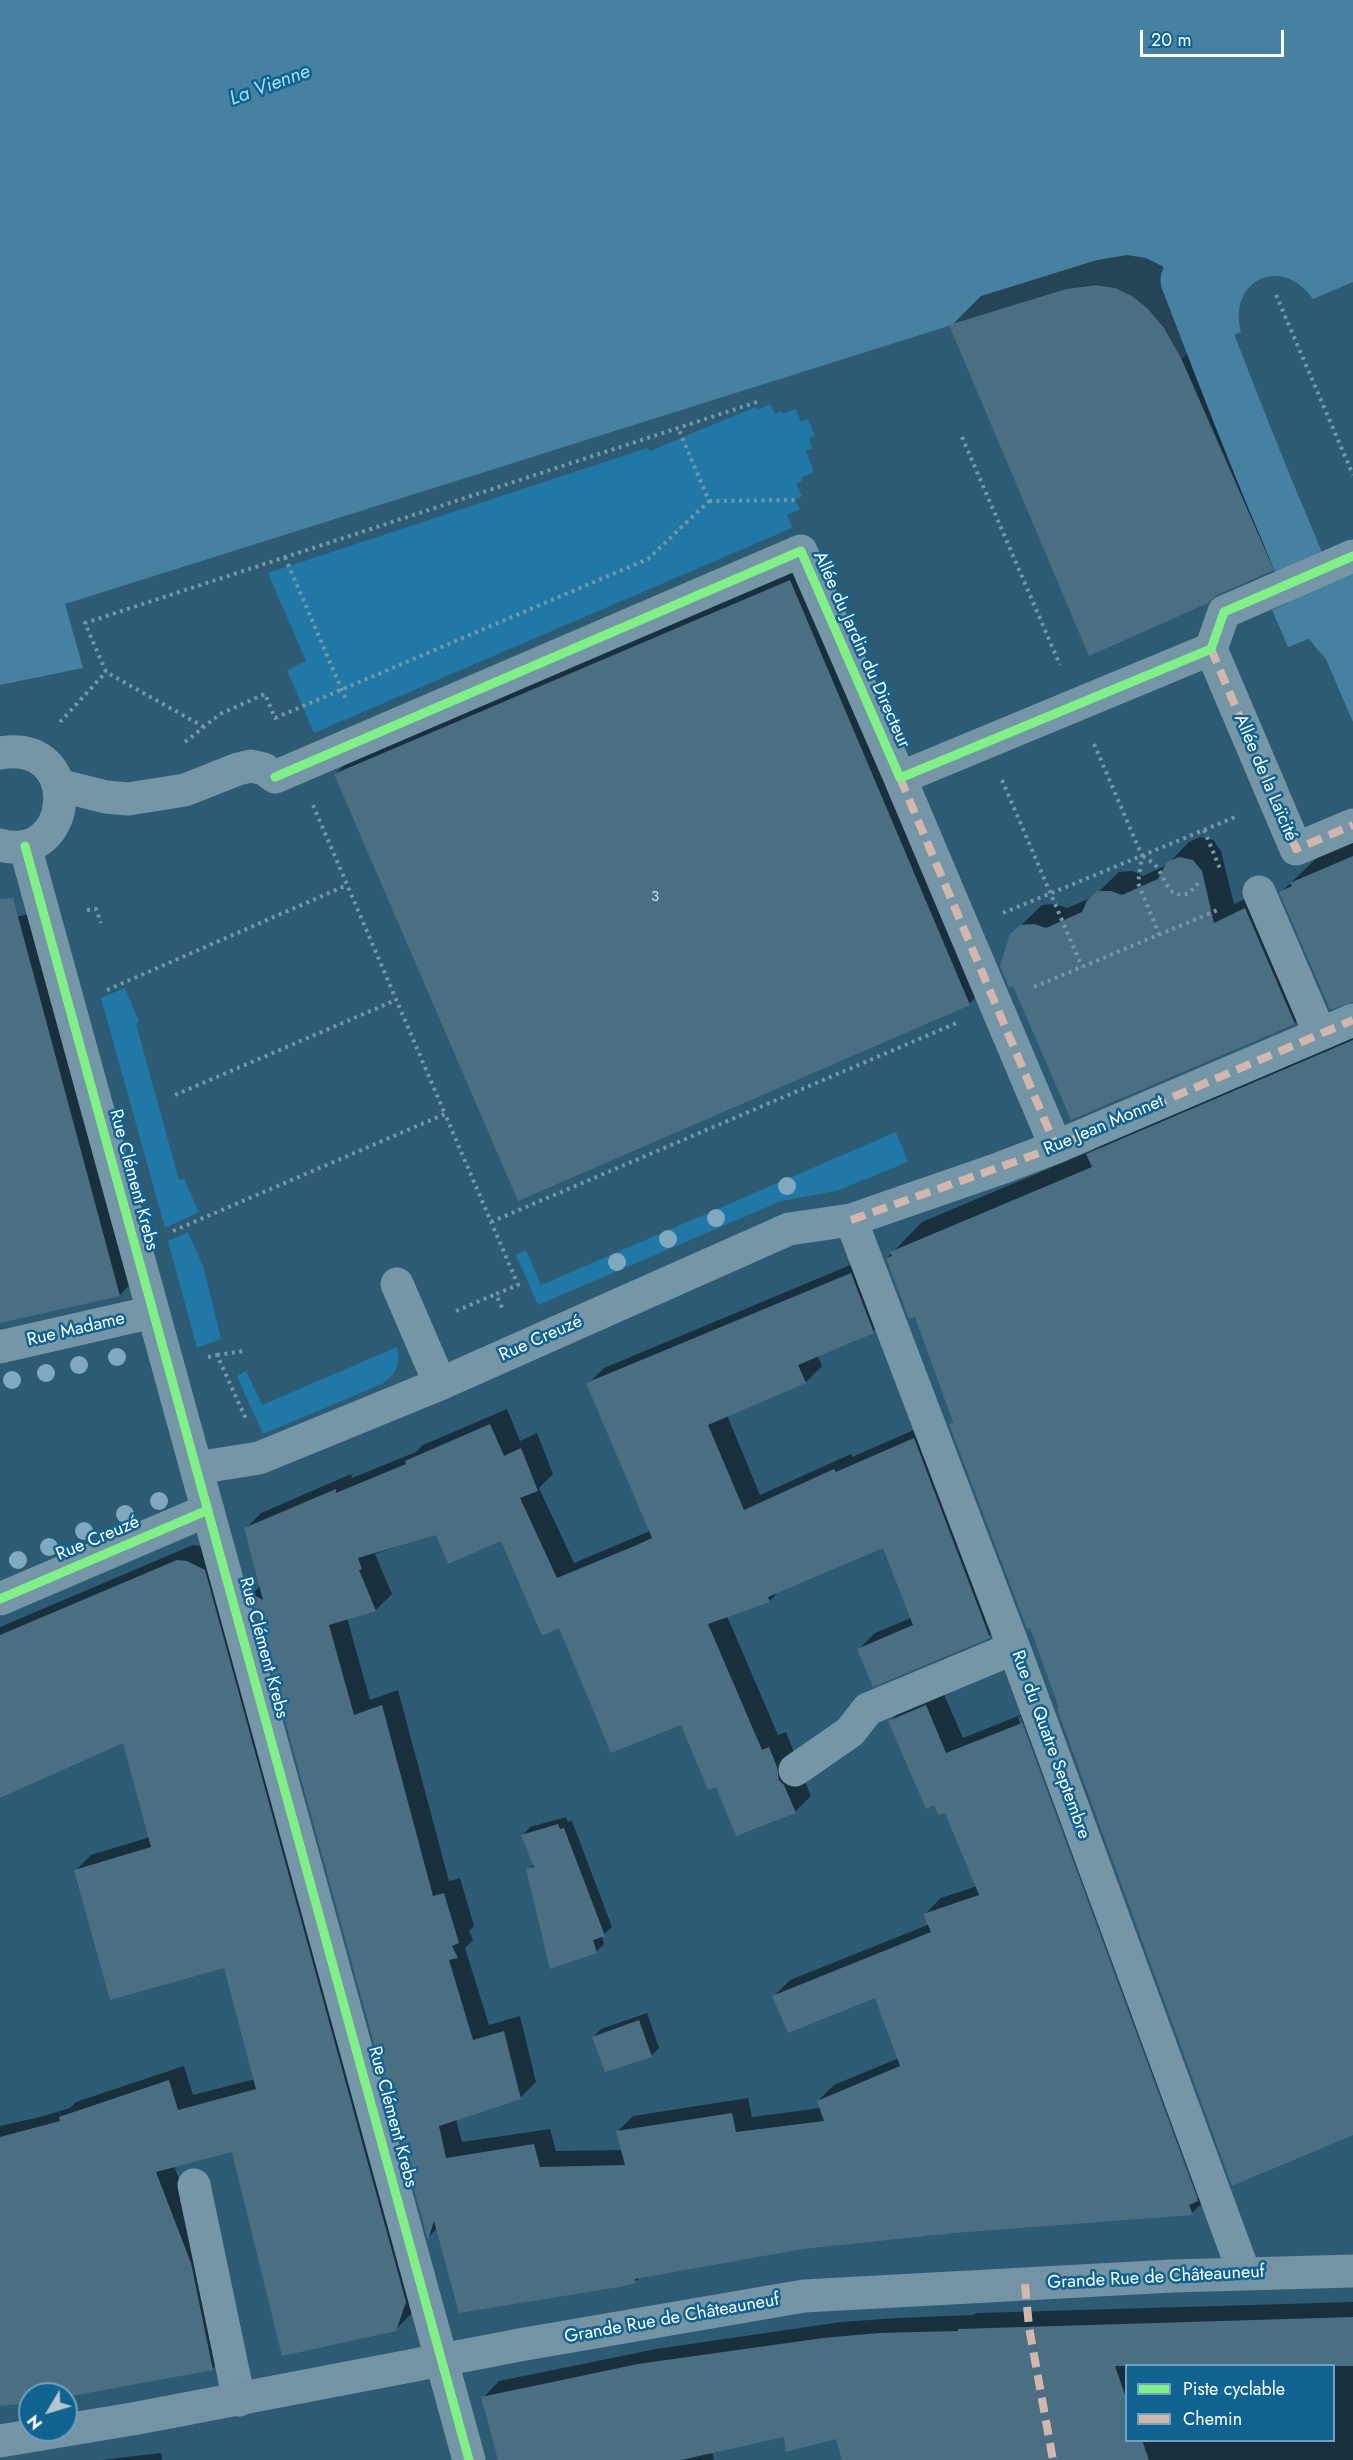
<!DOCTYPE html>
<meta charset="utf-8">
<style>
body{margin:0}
#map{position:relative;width:1353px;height:2460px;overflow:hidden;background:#2d5b74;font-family:Jost,sans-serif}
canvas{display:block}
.legend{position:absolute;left:1125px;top:2364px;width:210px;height:78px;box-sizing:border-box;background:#106391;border:2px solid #70a1bd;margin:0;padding:8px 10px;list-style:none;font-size:18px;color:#fff}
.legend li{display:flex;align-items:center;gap:12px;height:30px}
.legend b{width:30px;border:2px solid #70a1bd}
.north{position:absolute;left:18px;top:2382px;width:60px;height:60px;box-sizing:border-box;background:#106391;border:2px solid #70a1bd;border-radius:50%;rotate:232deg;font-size:16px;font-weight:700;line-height:24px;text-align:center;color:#fff}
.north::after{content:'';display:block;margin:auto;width:21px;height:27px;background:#b6c6ce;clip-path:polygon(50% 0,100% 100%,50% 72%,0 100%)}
.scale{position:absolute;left:1140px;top:30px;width:144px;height:27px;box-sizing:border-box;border:3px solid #fff;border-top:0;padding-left:8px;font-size:18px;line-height:21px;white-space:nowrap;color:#fff;-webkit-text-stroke:4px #106391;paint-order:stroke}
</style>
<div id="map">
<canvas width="1353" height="2460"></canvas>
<ul class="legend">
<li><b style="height:8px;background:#82f089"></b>Piste cyclable</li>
<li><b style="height:8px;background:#d1b7ad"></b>Chemin</li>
</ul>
<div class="north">N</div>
<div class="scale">20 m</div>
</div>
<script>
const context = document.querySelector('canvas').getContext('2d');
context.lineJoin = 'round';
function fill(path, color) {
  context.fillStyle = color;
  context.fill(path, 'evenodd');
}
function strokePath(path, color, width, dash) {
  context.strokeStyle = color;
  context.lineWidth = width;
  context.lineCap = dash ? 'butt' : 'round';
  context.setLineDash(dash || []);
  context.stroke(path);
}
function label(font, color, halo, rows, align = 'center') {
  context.font = font + ' Jost,sans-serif';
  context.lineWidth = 5;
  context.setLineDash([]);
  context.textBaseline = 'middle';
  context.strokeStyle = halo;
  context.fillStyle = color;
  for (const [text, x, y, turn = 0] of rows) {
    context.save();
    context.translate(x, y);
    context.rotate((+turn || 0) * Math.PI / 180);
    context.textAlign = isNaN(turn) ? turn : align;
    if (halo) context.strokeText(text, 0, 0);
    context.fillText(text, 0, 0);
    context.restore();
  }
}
fill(new Path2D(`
 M770,404L775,414L781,411L783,414L796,409L801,422L808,419L815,436L809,438L812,448L806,451L814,472L802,477L803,480L796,484L802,496L795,500L800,509L787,515L792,528L314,733L287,670L306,661L268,573L647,448L650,451L755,407L757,410Z
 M125,988L139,1022L136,1024L179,1180L184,1179L199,1212L165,1228L101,998Z
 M896,1132L908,1162L836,1191L781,1201L538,1305L516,1255L526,1250L541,1285Z
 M188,1232L203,1266L221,1339L197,1348L168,1241Z
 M397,1347C401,1364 396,1374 382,1384L263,1434L237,1376L246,1371L262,1405Z`), '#2078a7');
fill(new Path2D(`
 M0,0H1353V282L1313,299C1282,254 1227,280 1241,332L1181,358C1162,325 1141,289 1098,285C1088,284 1076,288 1066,289L65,604L83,668L0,685Z
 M1353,574V722L1316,636L1288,647L1272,610Z`), '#4681a2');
fill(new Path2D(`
 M1127,255L1146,258L1162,266L1178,279L1193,298L1211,328L1303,539L1273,569L951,326L981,296L1097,260Z
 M814,557L993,980L969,1004L335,774L359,751Z
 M1200,837L1213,840L1221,851L1234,904L1266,889L1315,1003L1295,1023L1014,984L1011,935L1042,905L1055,904L1067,908L1093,897L1119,872L1132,871L1143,876L1167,865L1189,842Z
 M1353,840V1001L1281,892L1322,853Z
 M36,914L135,1279L120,1295L0,1321V918Z
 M1353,1024V2133L1061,1707L950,1424L954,1420L915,1315L887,1258L922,1222L1093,1150L1118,1125Z
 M867,1258L889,1316L873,1332L817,1355L822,1366L806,1382L727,1415L760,1495L851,1454L852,1457L930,1423L1005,1620L989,1636L859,1649L875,1633L911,1618L883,1546L779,1591L770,1601L727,1616L778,1735L786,1732L793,1750L795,1764L800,1769L811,1796L795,1812L717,1785L682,1723L560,1626L502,1539L437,1533L375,1554L392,1594L376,1610L347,1618L370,1700L398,1690L449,1881L460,1878L474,1926L469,1931L473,1940L465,1948L489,2025L520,2016L536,2082L520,2098L456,2119L462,2142L550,2129L556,2151L622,2150L617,2132L633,2116L748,2098L752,2117L821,2108L818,2101L834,2085L899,2058L875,1996H774L790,1980L930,1924L925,1914L941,1898L977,1886L946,1811L890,1721L906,1705L942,1690L963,1738L1038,1708L1208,2197L1192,2213L954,2232L802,2247L641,2276L635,2282L437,2228L429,2237L252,1594L261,1585L245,1529L261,1513L351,1474L352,1478L416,1452L423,1445L507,1409L520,1441L537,1433L553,1474L539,1488L574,1563L650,1531L588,1384L604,1368ZM1021,1716L1198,2198L1196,2200L1018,1717Z
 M193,1545L203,1546L421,2286L411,2314L395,2330L233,2150L174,2166L206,2248L228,2353L213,2368L66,2395L30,2394V2402L0,2405V2126L40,2117L70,2108L76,2102L184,2066L193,2095L255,2079L225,1966L76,1870L91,1855L150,1837L124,1741L0,1797V1627Z
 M566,1817L568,1822L572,1821L612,1927L602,1936L604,1944L596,1952L528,1870L534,1864L523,1835L530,1827Z
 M647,2013L659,2048L651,2056L593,2037L601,2029Z
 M1353,2302V2460H844L837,2437L785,2435L712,2451L714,2460H500L483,2398L499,2381L656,2349L841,2322L897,2318L973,2315L976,2313ZM1126,2366H1334V2440H1126Z
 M161,2453L162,2460H101Z`), '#0007');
strokePath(new Path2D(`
 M1186,280C1218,363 1249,446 1284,527C1301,567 1319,622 1353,649`), '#4681a2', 51);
fill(new Path2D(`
 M1096,285L1115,288L1132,296L1148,309L1164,328L1181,358L1274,570L1217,595L1208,603L1089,656L949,325L1066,289Z
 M790,580L970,1005L518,1201L334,774Z
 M1353,856V1002L1330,1010L1279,892L1292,886L1290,883Z
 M1179,857L1193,860L1202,871L1214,923L1245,908L1295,1024L1071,1120L1013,986L1009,988L1000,966L1010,934L1020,925L1034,924L1046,928L1082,912L1087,901L1097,891H1111L1122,895L1158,879L1167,862Z
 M13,898L120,1296L0,1323V899Z
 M1353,1040V2135L1232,2186L1057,1709L1059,1708L1030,1628L1027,1629L949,1424L953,1422L915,1317L909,1319L886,1258L892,1256L890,1252L1092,1167L1086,1154Z
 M851,1273L874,1333L798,1365L806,1383L708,1425L744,1510L834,1469L836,1472L914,1438L990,1638L873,1687L857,1649L913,1625L883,1548L768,1597L770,1602L708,1624L762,1750L769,1747L777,1767L779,1780L784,1785L796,1813L736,1836L716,1787L708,1790L681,1725L611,1753L559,1628L542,1636L501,1541L448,1564L436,1535L358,1558L362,1569L359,1570L376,1611L329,1625L354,1715L382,1705L433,1896L444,1893L459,1943L452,1946L458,1958L449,1960L473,2040L504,2031L521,2099L439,2126L446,2158L534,2144L540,2167L625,2165L616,2131L732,2113L736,2132L824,2121L817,2101L900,2066L875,1998L788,2033L772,1996L931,1932L923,1914L979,1895L945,1813L938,1815L934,1805L926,1809L888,1721L926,1705L946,1753L1022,1723L1198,2201L1189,2205L1193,2215L954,2233L803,2249L635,2279L636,2283L619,2287L459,2313L434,2221L428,2240L250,1593L263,1600L244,1528L336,1489V1493L406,1464L405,1461L490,1424L504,1456L521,1448L538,1491L520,1498L557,1578L637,1545L652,1538L586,1383Z
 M177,1560L187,1561L205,1570L406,2302L396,2331L282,2356L232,2152L156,2172L191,2263L213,2370L66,2397V2394H30V2403L0,2406V2137L60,2121L59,2117L169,2080L178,2110L256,2089L224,1968L110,2000L74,1870L151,1847L123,1743L0,1798V1635Z
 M558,1824L560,1829L564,1828L605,1936L593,1940L597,1953L550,1969L526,1869L534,1867L521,1835Z
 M639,2020L652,2057L605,2072L592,2037Z
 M1353,2317V2366H1115L1126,2398V2440H1142L1149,2460H842L836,2439L786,2452L784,2437L681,2460H498L481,2397L638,2364L823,2338L879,2333L958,2331V2329Z`), '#4a6f83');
strokePath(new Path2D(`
 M1276,295L1353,475
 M962,437L1060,665
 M709,501L795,500
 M285,557L347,702
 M60,722L106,672
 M204,727L106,672L85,623L760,401
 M185,742L220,714L265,694L275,718L648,559L709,501L679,430
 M1094,744L1142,856L1138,883L1159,934
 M1002,780L1082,967
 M313,805L445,1114
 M1204,830L1235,817
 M1143,856C1148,860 1155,863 1158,869C1167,882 1169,900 1189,893L1197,885L1198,878
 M87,910L96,909L101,923
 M1003,913L1204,830L1221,871
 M1034,987L1220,909
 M107,990L347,885
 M175,1095L396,1000
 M491,1222L959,1022
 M173,1231L445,1114L518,1285L496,1294L503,1310
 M456,1311L496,1294
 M217,1355L244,1351
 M208,1357L217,1355L246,1419`), '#7596a7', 4, [3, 4.5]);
strokePath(new Path2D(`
 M1211,649L1296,849L1353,825
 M0,753C85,738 74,866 0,845
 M900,778L1056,1147
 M58,785L106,797L128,799L185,790L238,769L251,766L264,769L275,777L801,551L900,778L1211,649L1224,612L1353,556
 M25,846L469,2460
 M1259,892L1320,1034
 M851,1220L1014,1648L1244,2273
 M397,1284L440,1384
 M0,1347L153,1312
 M196,1468L259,1458L440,1384L789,1229L851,1220L1001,1168L1056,1147L1353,1020
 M0,1599L208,1510
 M795,1770L850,1732L868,1709L1014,1648
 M194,2185L239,2400`), '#7596a7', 33);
strokePath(new Path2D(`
 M0,2441L138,2418L525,2344L804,2296L1172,2276L1353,2271`), '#7494a6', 33);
strokePath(new Path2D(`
 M1211,649L1296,849L1353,825
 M900,778L1056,1147
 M851,1220L1056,1147L1353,1020
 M1025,2284L1029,2327L1053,2460`), '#d1b7ad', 8, [15, 8]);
strokePath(new Path2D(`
 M275,777L801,551L900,778L1211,649L1224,612L1353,556
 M25,846L469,2460
 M0,1599L208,1510`), '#82f089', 9);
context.fillStyle = '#80a9c0';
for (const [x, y] of [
 [787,1186],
 [716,1218],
 [668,1239],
 [617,1262],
 [117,1357],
 [79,1365],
 [46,1373],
 [12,1380],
 [159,1501],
 [125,1514],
 [84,1531],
 [49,1547],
 [18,1560]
]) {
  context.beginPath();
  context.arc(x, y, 9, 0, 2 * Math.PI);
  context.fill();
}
label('15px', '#d2dbe0', null, [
 ["3",655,897]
]);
label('18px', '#fff', '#106391', [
 ["Allée du Jardin du Directeur",861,650,66],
 ["Allée de la Laïcité",1265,778,67],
 ["Rue Jean Monnet",1104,1126,-23],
 ["Rue Clément Krebs",133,1180,75],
 ["Rue Madame",76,1330,-13],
 ["Rue Creuzé",541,1339,-24],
 ["Rue Creuzé",98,1539,-23],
 ["Rue Clément Krebs",263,1648,75],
 ["Rue du Quatre Septembre",1050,1745,70],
 ["Rue Clément Krebs",392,2117,75],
 ["Grande Rue de Châteauneuf",1156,2278,-3],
 ["Grande Rue de Châteauneuf",672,2319,-10]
]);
label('italic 20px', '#a7defa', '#106391', [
 ["La Vienne",270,86,-20]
]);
</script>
